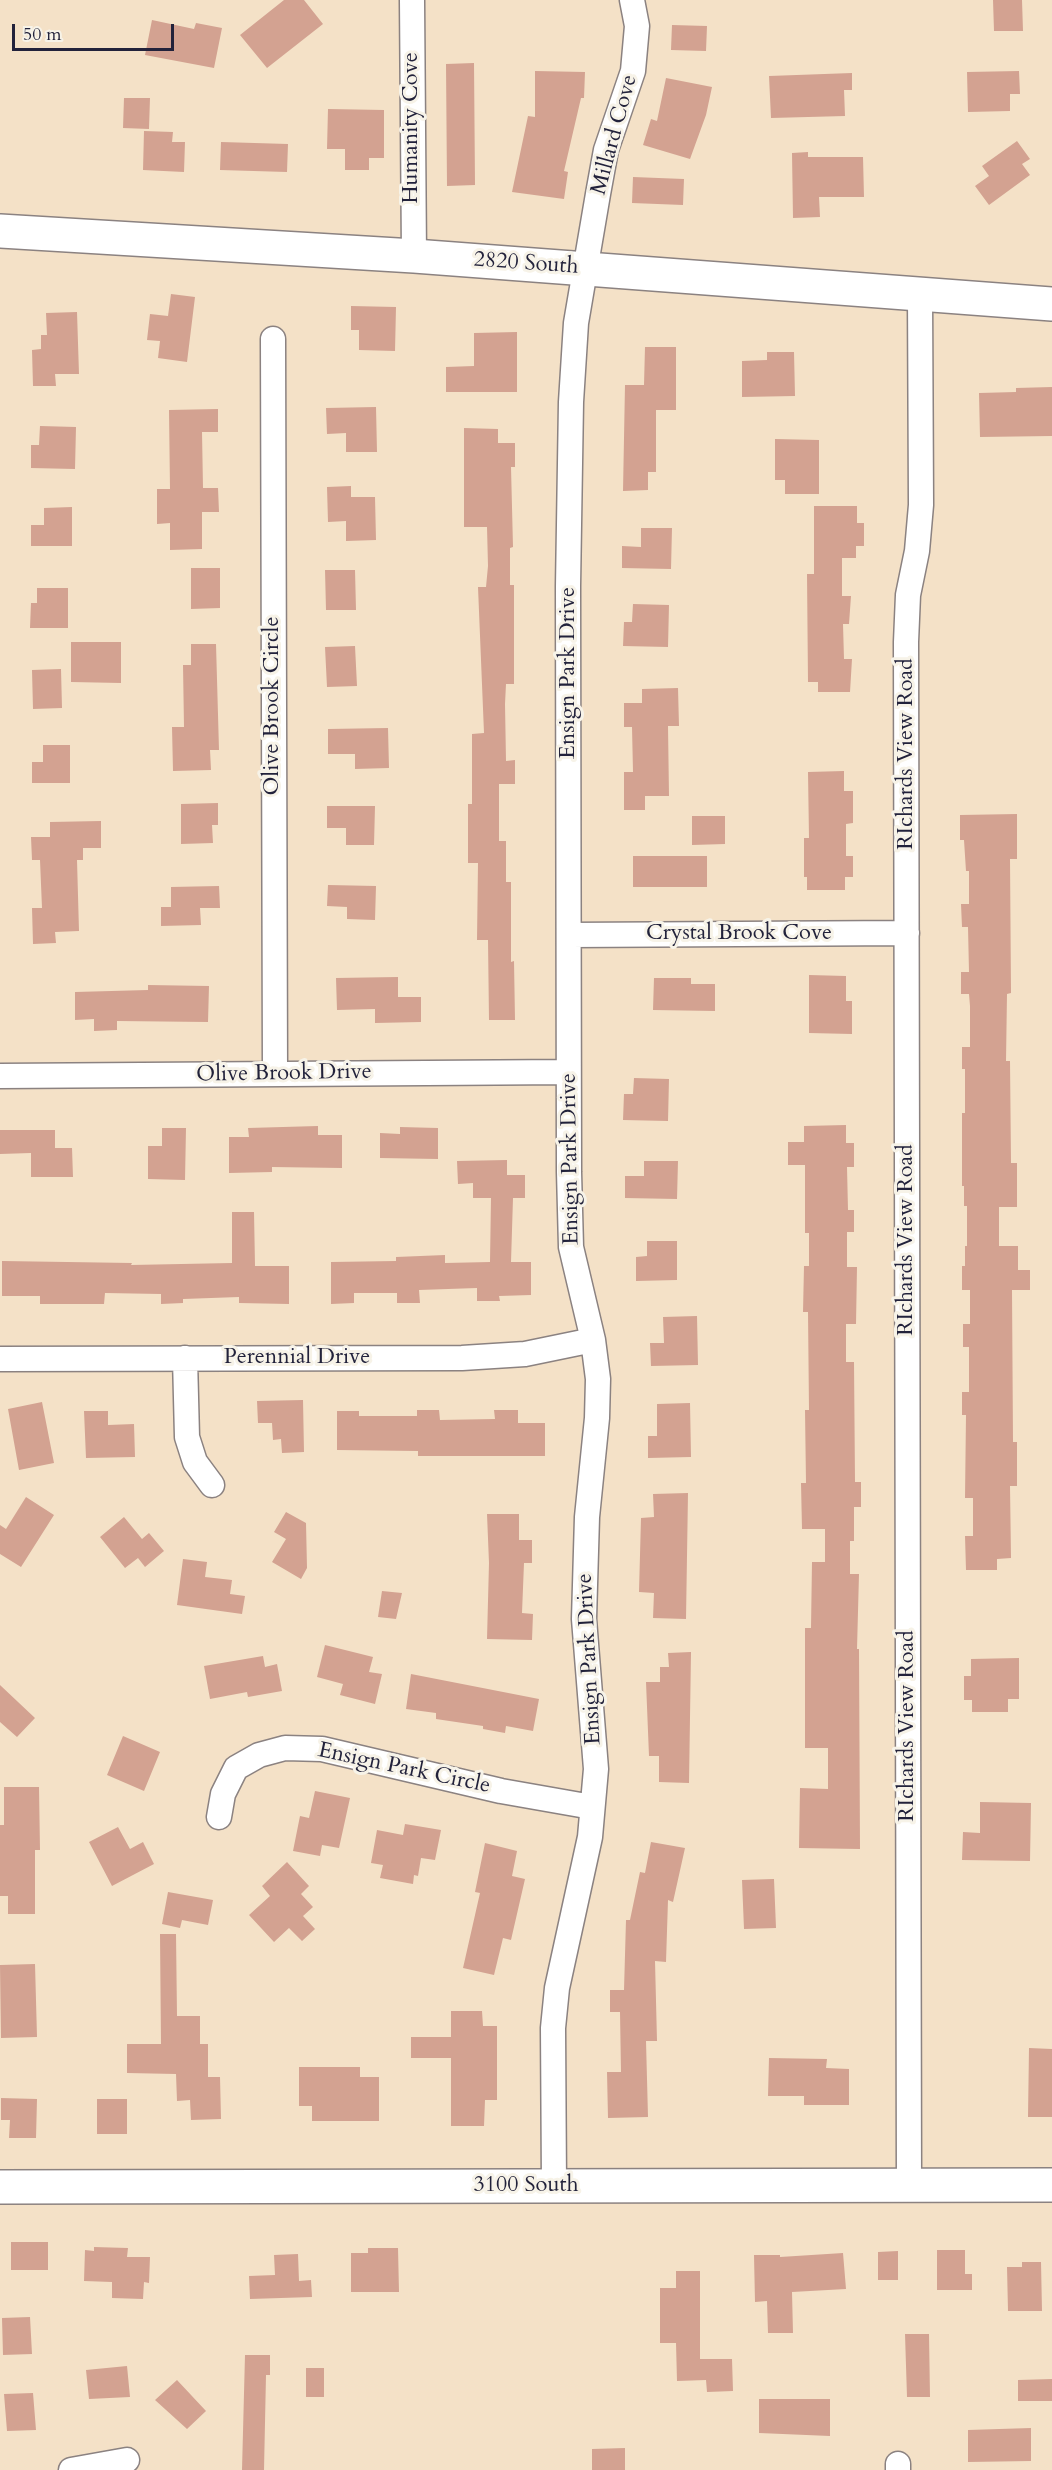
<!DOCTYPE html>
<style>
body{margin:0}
#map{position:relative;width:1052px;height:2470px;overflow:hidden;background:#f4e1c7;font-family:Cardo,serif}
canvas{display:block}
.scale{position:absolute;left:12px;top:24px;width:162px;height:27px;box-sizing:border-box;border:3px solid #22223b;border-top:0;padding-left:8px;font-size:18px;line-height:21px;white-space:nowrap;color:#22223b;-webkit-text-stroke:4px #f7f3e8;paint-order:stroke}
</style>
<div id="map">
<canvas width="1052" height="2470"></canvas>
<div class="scale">50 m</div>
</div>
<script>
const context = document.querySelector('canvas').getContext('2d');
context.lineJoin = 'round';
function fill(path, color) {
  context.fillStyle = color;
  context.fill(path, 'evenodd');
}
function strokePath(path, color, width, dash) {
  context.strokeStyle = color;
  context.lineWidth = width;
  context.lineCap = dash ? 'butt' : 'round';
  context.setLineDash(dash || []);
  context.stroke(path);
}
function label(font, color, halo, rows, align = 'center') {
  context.font = font + ' Cardo,serif';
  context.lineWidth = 6;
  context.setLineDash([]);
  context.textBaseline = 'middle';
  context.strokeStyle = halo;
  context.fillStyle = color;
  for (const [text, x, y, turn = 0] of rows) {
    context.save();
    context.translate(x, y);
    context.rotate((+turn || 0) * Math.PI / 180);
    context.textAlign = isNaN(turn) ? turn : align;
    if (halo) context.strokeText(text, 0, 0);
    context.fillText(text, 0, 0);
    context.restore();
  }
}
fill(new Path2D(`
 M284,0H304L323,24L267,68L240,35Z
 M993,0H1022L1023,31H994Z
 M152,20L194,29L196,23L222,28L214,68L145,55Z
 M672,25L707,26L706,51L671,50Z
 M474,63L475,185L447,186L446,64Z
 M535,71L585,72L584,98H581L564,171L568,172L564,199L512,192L528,116L535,117Z
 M1019,71L1020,94H1010V111L968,112L967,72Z
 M852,73V90H844L845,116L771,118L769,76Z
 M666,78L712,87L706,115L690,159L643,145L651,119L657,121Z
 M124,98H150L149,129L123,128Z
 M328,109L384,110V158H369V170H345V149H327Z
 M144,131L173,132L172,142H185L184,172L143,170Z
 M1017,141L1030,159L1022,164L1030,175L989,205L975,186L989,176L982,166Z
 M221,142L288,144L287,172L220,170Z
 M808,152V157H863L864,197H819L820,217L793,218L792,153Z
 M633,177L684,179L683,205L632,203Z
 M171,294L195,297L187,362L158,358L160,341L147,340L150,314L168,316Z
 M351,306L396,307L395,351L359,350V330H351Z
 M77,312L79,374H55L56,386H33L32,350L41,349V335H47L46,313Z
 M517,332V392H446V367L474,366V333Z
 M645,347H676V410H656V472H648V490L623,491L625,385H644Z
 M767,352H794L795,396L742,397V361L767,360Z
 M1052,387V436L980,437L979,393L1016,392V388Z
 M376,407L377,452H346V433L327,434L326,408Z
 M218,409V432H202L203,488H218L219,512H202V549L170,550V523L157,524V489H170L169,410Z
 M40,426L76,427L75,469L31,468V445H39Z
 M464,428L498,429V443H515V467H511L513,547L510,548V585H514V684H506L505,704L506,761L515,760V784H499V841H506V882H511V962L514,961L515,1020H489L488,940H477L478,863H468V804H472V734L484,733L478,587H486L488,566L487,527H464Z
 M775,439L819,440V494H785V480H775Z
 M351,486V497H375L376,540L346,541V521L328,522L327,487Z
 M814,506H857V523H864V546H856V558H842V596H851L849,624H843L844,659H852L850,692H818V682H808L807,574H814Z
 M72,507V546H31V525H44V508Z
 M641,528H672L671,569L622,568V546L641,547Z
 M191,568H220V608L191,609Z
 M325,570H355L356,610H326Z
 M37,588H68V628H30L31,603H37Z
 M633,604L669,605L668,647L623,646L624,622H632Z
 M71,642H121V683L71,682Z
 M191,644H216L219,750H210L211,770L173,771L172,727H184L183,665H191Z
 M355,646L357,686L327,687L325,647Z
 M61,669L62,708L33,709L32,670Z
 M678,688L679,726H668L669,796H645V810H624V772H633L632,727H624V703H642V689Z
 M388,728L389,768L355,769V754H328V729Z
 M43,745H70V783H32V762H43Z
 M844,771V791H853V823L846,824V856H853V877H845V890H807V877H804V838H809L808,772Z
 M218,803V825H212L213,843L181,844V804Z
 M327,806H375L374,845H346V828H327Z
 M1017,814V859H1010L1011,993L1007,994L1006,1061H1010L1011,1163H1017V1207H999V1246H1018V1270H1030V1290H1012L1013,1442H1017V1486H1010L1011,1558L997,1559V1570H966L965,1536H973V1498H965L966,1415H962V1392H969V1347H963V1324H970V1290H962V1266H965V1246H967V1206H964V1186H962V1113H965V1069H962V1047H970V1006L969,994H961V972H969L968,927H962L961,904H969V871H966L964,840H960V815Z
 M692,816H725V844L692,845Z
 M101,821V848H83V860H77L79,931L55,932L56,943L33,944L32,908H42L40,860H32L31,837H50V822Z
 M633,856H707V887H633Z
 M328,885L376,886L375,920L347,919V907L327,906Z
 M219,886L220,908H200L201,925L161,926V907H171V887Z
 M809,975L846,976V1001H852V1034L809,1033Z
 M398,977V997H421V1022L375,1023V1009L337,1010L336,978Z
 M654,978H691V984H715V1011L653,1010Z
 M148,985L209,986L208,1022L117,1021V1030L94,1031V1019L75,1020V992L148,990Z
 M634,1078L669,1079L668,1121L623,1120L624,1094H633Z
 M846,1125V1143H854V1167H847L848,1210H854V1232H847V1267H857L856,1324H846V1362H854L855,1482H861V1507H854V1541H850V1574H859L857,1649H859L860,1849L799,1848L800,1788L828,1789V1748H805V1628H811L812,1562H825V1529H802L801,1483H806L805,1410H809L808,1312H803L804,1266H809V1233H805V1165H788V1142H804V1126Z
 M318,1126V1135H342V1168L272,1167V1172L229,1173V1137H249L248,1128Z
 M400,1127L438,1128V1159L380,1158V1133L400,1134Z
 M162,1128H186L185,1180L148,1179V1146H162Z
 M0,1130H55V1148H72L73,1177H31V1153L0,1154Z
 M507,1160V1175H525V1198H513L511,1262H531V1295L499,1296L500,1301H477V1288L419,1290L420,1303H397V1293H354V1303L331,1304V1262L396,1261V1257L445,1255V1263L490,1262L491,1198H473V1183L458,1184L457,1161Z
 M644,1161H678L677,1199L625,1198V1176H644Z
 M232,1212H254L255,1266H289V1304L239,1303V1297L183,1299V1303L161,1304V1294L105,1293L104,1304H40V1296H2V1261L132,1263L131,1265L232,1263Z
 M647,1241H677V1280L636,1281V1257L647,1256Z
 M697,1316L698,1365L651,1366L650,1343H664L663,1317Z
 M303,1400L304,1452L282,1453L281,1439L273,1440L272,1423H258L257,1401Z
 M42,1402L54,1463L19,1470L8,1409Z
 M690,1403L691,1457L648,1458V1436H657V1404Z
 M417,1410H439L440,1420L495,1419L494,1410H518V1423H545V1456H418V1451L337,1450V1411H359V1416H417Z
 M84,1411H108V1425L134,1424L135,1457L86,1458Z
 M688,1493L686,1619L653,1618L654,1593L639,1592L641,1518L654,1517L653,1494Z
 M26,1497L54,1515L21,1567L0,1554V1525L6,1529Z
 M286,1512L306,1523L307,1568L301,1579L272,1562L286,1539L274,1532Z
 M487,1514H519V1540H532V1563H524L522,1613L533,1614L532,1640L487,1639L489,1563Z
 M124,1517L142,1539L149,1533L164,1551L145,1567L138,1558L125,1568L100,1537Z
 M183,1559L207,1562L205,1577L232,1580L230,1594L245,1596L242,1614L177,1605Z
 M382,1591L402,1593L396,1619L378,1617Z
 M325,1645L373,1657L369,1672L382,1674L375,1704L340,1695L343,1684L317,1677Z
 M691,1652L689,1783L659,1782V1756H649L646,1682H660V1667H669L668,1653Z
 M263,1656L265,1667L277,1664L282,1691L248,1697L247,1692L210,1699L204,1666Z
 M1019,1658V1699H1008V1712H972V1700H964V1676H971V1659Z
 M411,1674L539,1699L533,1731L506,1726L505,1733L483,1729V1726L436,1719V1713L406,1709Z
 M0,1685L35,1718L17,1737L0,1722Z
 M123,1736L160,1752L144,1791L107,1775Z
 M4,1787H39L40,1850H35V1914H8V1896H0V1825H4Z
 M315,1791L350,1798L339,1848L322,1845L320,1856L293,1851L300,1816L309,1818Z
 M980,1802L1031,1803L1030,1861L962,1860L963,1832L980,1833Z
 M405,1824L441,1830L435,1860L421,1858L418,1876L414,1875L413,1884L380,1878L383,1865L371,1863L377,1830L403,1835Z
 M118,1827L130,1849L143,1842L154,1864L112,1886L89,1842Z
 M651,1842L685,1848L673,1902L668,1900L666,1962L655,1961L657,2041H646L648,2117L608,2118L607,2072H621L620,2012H610V1990H624L626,1920H630L640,1872L645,1873Z
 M485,1843L517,1851L512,1876L525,1879L511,1940L503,1938L494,1975L463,1968L480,1893L475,1892Z
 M287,1862L309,1886L301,1894L313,1907L303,1916L315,1929L302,1941L289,1928L274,1942L249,1915L270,1896L262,1886Z
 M774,1879L776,1928L744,1929L742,1880Z
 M168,1892L213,1900L208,1925L182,1920L180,1928L162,1924Z
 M160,1934H176L177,2016H200V2044H208V2077H220L221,2119L191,2120L190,2100L177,2101L176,2074L127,2073V2044H161Z
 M35,1964L37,2037L1,2038L0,1965Z
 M451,2011H482L483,2026H497V2100H485L484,2126H451V2058H411V2037H451Z
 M1029,2048L1052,2049V2117H1028Z
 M769,2058L827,2059L826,2068L849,2069V2105H804V2096H768Z
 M299,2067H360V2077H379V2121H312V2106H299Z
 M1,2098L37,2099L36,2138H9L10,2120H1Z
 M97,2099H127V2134H97Z
 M11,2242H48V2270H11Z
 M94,2247L128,2248L127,2257H150L149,2283L144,2282L143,2299L112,2298V2282L84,2281L85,2250L94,2251Z
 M368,2248H398L399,2292H351V2253H368Z
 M937,2250H965V2274H972V2290H937Z
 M898,2251V2280H878V2252Z
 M843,2253L846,2289L792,2292L793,2333H768L767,2301L755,2302L754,2255H780V2257Z
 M298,2254L299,2281L311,2280L312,2297L250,2299L249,2276L275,2275L274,2255Z
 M1022,2262H1041L1042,2311H1008L1007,2267H1022Z
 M676,2271H700V2359H732L733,2391L707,2392L706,2380L677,2381L676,2343H660V2288H676Z
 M30,2317L32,2354L3,2355L2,2318Z
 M905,2334H929L930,2397H907Z
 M245,2355H270V2375H266L264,2470H242Z
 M127,2366L130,2397L89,2399L86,2370Z
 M306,2368H324V2397H306Z
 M1052,2379V2401H1018V2380Z
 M177,2380L206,2411L187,2429L155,2400Z
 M33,2393L36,2430L7,2431L4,2394Z
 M759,2399H830V2436L759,2433Z
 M1031,2428V2461L968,2462V2430Z
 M625,2448V2470H592V2449Z`), '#d3a291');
const street = new Path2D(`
 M412,0L414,256
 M273,339L275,1073
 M570,935L907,933
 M0,1076L568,1072
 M185,1358L187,1437L195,1462L212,1485
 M0,1359L462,1358L525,1354L593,1340
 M219,1817L223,1794L236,1768L259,1755L285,1748L322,1749L501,1791L592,1807
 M554,2186L553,2028L557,1988L590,1837L596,1769L584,1619L587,1517L597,1418L598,1379L593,1340L571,1247L569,1172L568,586L571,402L576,323L598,194L606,150L633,71L637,26L632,0
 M909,2186L906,642L908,595L917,551L921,505L920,295
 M898,2464V2470
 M71,2470L127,2460`);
const secondary = new Path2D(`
 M0,231L414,256L1052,304
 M0,2187L1052,2185`);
strokePath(street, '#8b8281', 27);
strokePath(secondary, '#8b8281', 36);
strokePath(street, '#fff', 24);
strokePath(secondary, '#fff', 33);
label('22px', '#22223b', '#f7f3e8', [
 ["Humanity Cove",412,128,-90],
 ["Millard Cove",615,135,-75],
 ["2820 South",526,264,4],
 ["Ensign Park Drive",569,673,-90],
 ["Olive Brook Circle",273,706,-90],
 ["RIchards View Road",907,754,-90],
 ["Crystal Brook Cove",739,934],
 ["Olive Brook Drive",284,1074,-1],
 ["Ensign Park Drive",571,1159,-91],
 ["RIchards View Road",907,1240,-90],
 ["Perennial Drive",297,1358],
 ["Ensign Park Drive",590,1659,-93],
 ["RIchards View Road",908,1726,-90],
 ["Ensign Park Circle",404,1769,12],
 ["3100 South",526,2186]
]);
</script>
